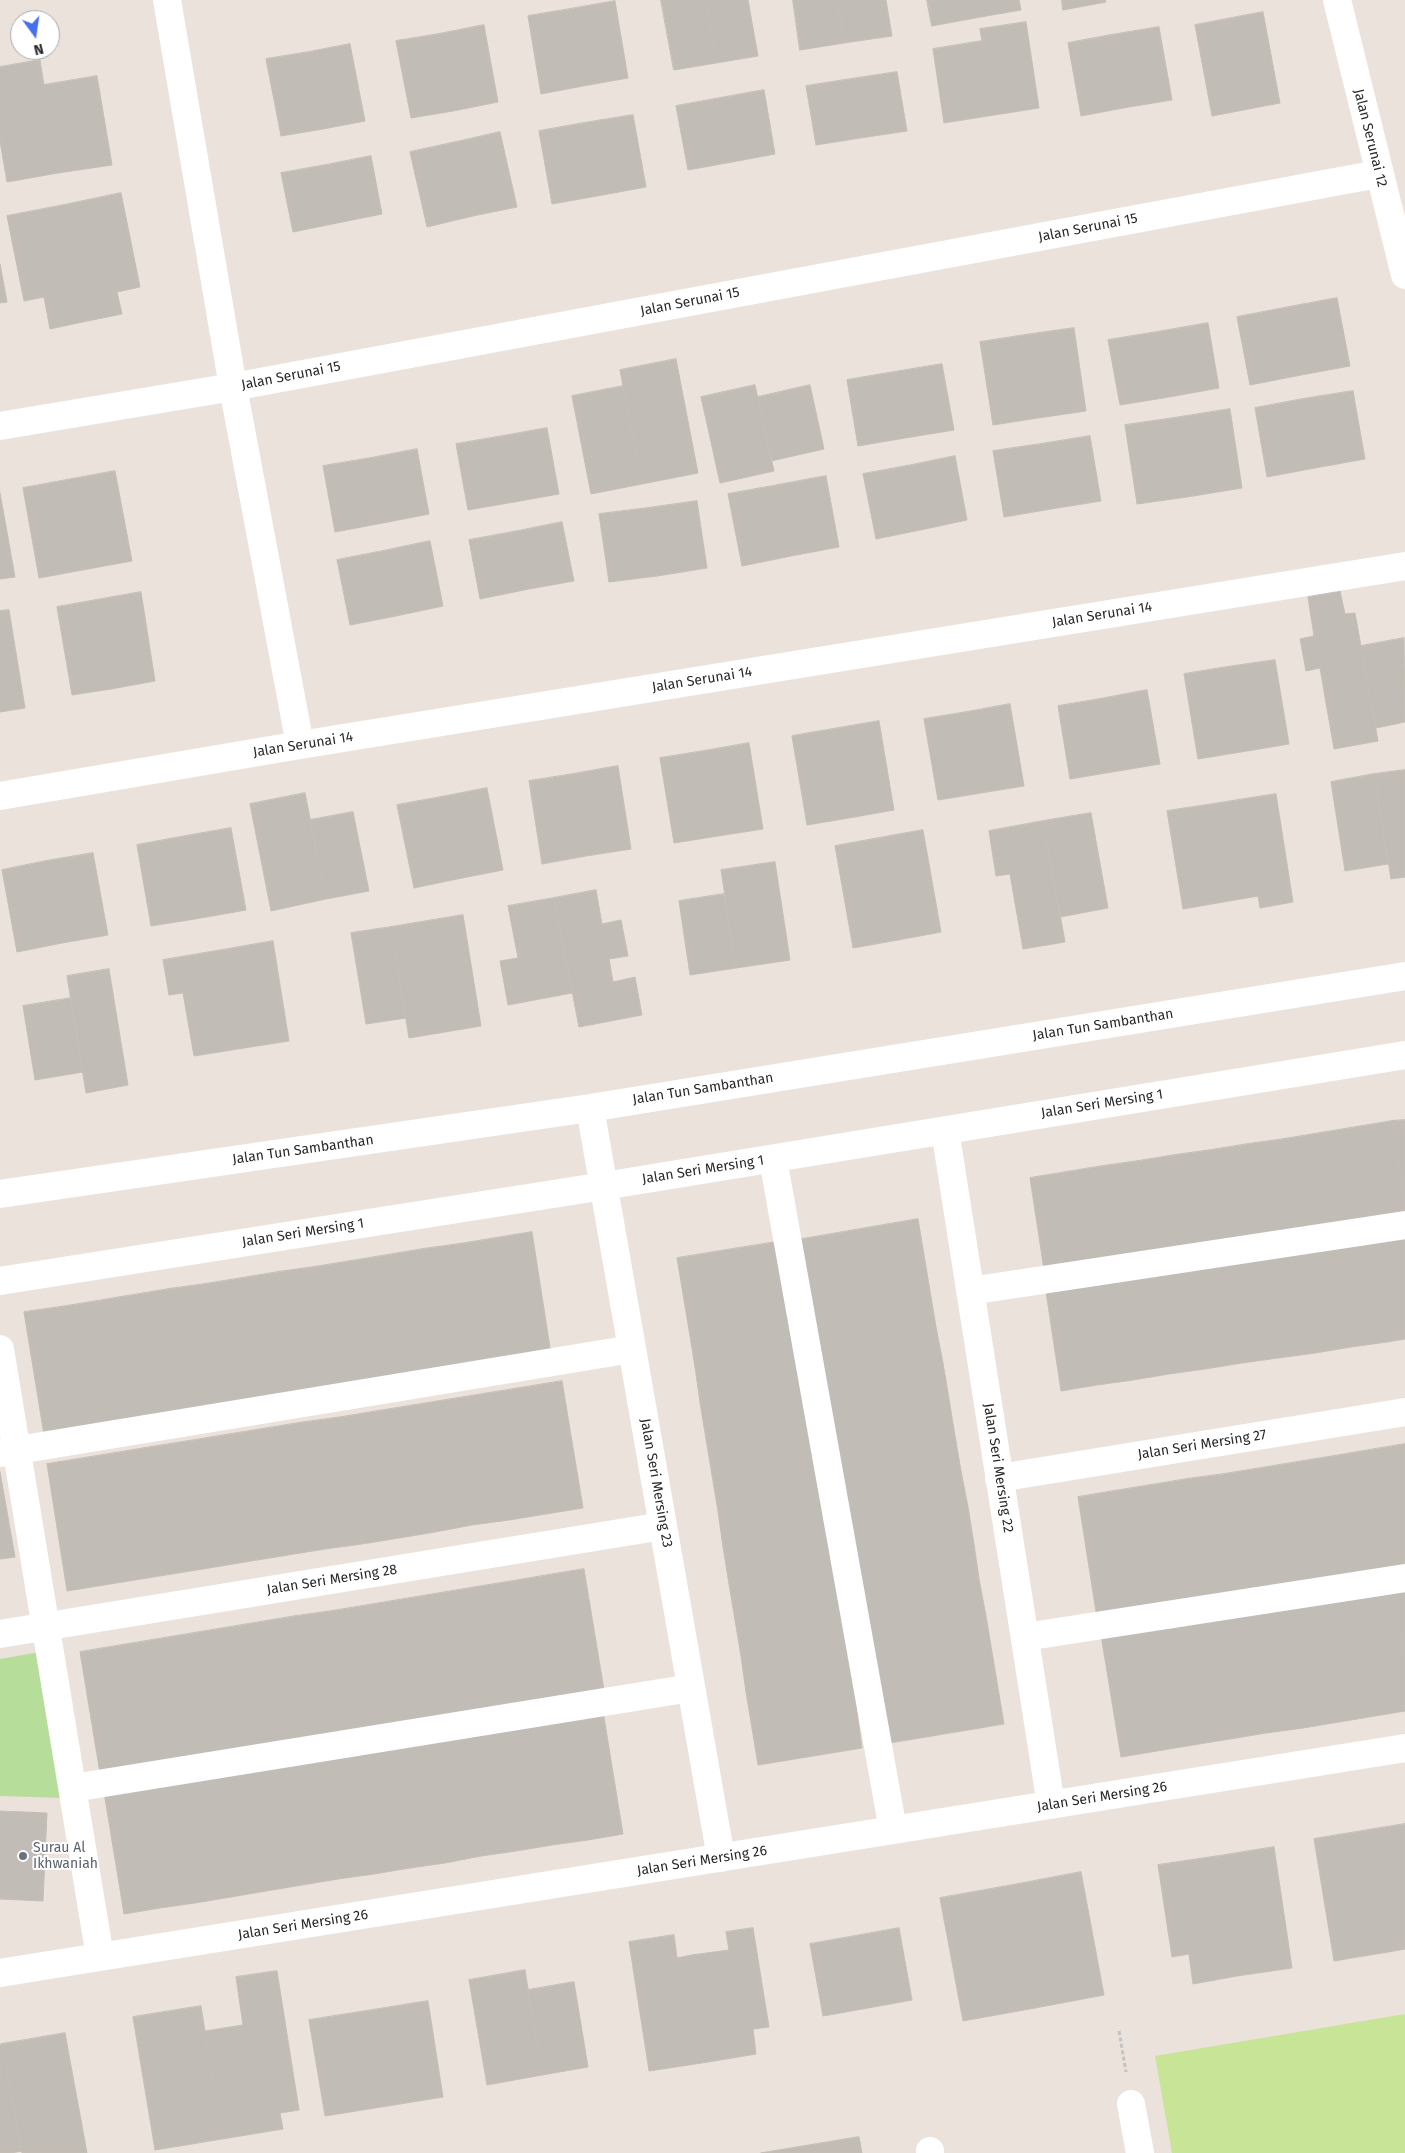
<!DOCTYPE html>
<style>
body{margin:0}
#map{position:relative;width:1405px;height:2153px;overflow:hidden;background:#eae2db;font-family:"Fira Sans",sans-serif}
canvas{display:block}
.north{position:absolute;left:10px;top:10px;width:50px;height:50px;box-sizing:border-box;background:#fff;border:1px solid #a9a9a9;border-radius:50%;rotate:166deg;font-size:14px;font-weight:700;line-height:20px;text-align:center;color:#282828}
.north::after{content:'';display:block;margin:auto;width:18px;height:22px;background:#446fee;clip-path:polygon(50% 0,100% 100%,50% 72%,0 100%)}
</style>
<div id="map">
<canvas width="1405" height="2153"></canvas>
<div class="north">N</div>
</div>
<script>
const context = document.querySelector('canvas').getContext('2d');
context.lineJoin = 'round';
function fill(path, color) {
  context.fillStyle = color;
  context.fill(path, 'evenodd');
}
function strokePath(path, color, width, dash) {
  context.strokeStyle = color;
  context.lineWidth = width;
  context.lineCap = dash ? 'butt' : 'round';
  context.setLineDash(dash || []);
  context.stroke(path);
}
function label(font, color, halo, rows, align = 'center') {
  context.font = font + ' "Fira Sans",sans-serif';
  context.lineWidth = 4;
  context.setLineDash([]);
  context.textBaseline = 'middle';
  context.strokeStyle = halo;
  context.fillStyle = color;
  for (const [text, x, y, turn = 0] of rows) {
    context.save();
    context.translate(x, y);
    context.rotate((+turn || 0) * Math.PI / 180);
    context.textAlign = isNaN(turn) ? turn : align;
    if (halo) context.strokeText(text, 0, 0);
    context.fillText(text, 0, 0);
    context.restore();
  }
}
fill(new Path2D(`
 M40,1652L65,1798L0,1796V1659Z`), '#b6dd9a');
fill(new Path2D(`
 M1405,2014V2153H1172L1155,2056Z`), '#c8e496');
const building = new Path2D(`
 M661,0H706L716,63L674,70Z
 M706,0H748L758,56L716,63Z
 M793,0H838L844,43L800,50Z
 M838,0H886L892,36L844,43Z
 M927,0H971L975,18L932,26Z
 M971,0H1019L1021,10L975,18Z
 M1062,0H1105L1106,2L1063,10Z
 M615,1L628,78L583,86L570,9Z
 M570,9L583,86L541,94L528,16Z
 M1263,12L1280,103L1212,116L1195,25Z
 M1026,22L1039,108L994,115L980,29Z
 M484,25L498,102L453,111L439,34Z
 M1159,27L1172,100L1123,108L1111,35Z
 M439,34L453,111L411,118L396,41Z
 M1111,35L1123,108L1081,116L1068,43Z
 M982,41L994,115L944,123L933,49Z
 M350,44L365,121L323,129L309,52Z
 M309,52L323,129L281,136L266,59Z
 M40,60L58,173L7,182L0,141V67Z
 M897,72L907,131L860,138L851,79Z
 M97,76L112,165L58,173L44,85Z
 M851,79L860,138L816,145L806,86Z
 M764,90L775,154L732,162L720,98Z
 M720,98L732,162L688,170L676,106Z
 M633,115L646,187L597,196L584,123Z
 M584,123L597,196L552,204L539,131Z
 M500,132L517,207L473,216L456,142Z
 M456,142L473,216L427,227L410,152Z
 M371,156L382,214L337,223L326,165Z
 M326,165L337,223L293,232L281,173Z
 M121,193L140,287L117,292L122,314L87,321L64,205Z
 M64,205L87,321L50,329L44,297L24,301L7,216Z
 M0,264L7,302L0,303Z
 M1337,298L1350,366L1301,375L1289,307Z
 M1289,307L1301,375L1250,385L1237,317Z
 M1208,323L1219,388L1169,397L1157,332Z
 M1074,328L1086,411L1038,418L1025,335Z
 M1157,332L1169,397L1120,405L1108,340Z
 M1025,335L1038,418L993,425L980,342Z
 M676,359L698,473L642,484L620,370Z
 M942,364L954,430L905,438L894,372Z
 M894,372L905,438L858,446L847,380Z
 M755,385L774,471L720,483L701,397Z
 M810,385L824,449L771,461L758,397Z
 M623,386L642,484L591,494L572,396Z
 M1353,391L1365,459L1315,468L1303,399Z
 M1303,399L1315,468L1267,477L1255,408Z
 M1230,409L1242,488L1187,497L1174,418Z
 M1174,418L1187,497L1137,504L1125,425Z
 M547,428L559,494L514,502L503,436Z
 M503,436L514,502L468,510L456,444Z
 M1090,436L1101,501L1051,509L1041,444Z
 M1041,444L1051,509L1004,517L993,451Z
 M417,449L429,514L383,523L371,458Z
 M955,456L967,520L925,529L912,465Z
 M371,458L383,523L335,532L323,466Z
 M912,465L925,529L876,539L863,474Z
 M115,471L132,561L88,569L72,479Z
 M826,476L839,547L791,556L778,485Z
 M72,479L88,569L39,578L23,488Z
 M778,485L791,556L742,566L728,494Z
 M0,493L15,577L0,579Z
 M697,501L707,568L657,576L648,508Z
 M648,508L657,576L609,582L599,514Z
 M562,522L574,581L529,589L518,531Z
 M518,531L529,589L480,599L469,540Z
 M430,541L443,606L396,616L383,551Z
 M383,551L396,616L350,625L337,560Z
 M1340,591L1345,614L1355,613L1378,741L1334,749L1320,668L1306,671L1300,639L1314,636L1308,597Z
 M141,592L155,681L111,689L96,600Z
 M96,600L111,689L72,695L57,607Z
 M9,610L25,708L0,712V611Z
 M1404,638L1405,722L1376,728L1361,646Z
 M1275,660L1289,744L1241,752L1227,667Z
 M1227,667L1241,752L1198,759L1184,674Z
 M1147,690L1160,764L1112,772L1100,699Z
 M1100,699L1112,772L1070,779L1058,706Z
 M1010,704L1024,786L981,793L967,712Z
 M967,712L981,793L938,800L924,719Z
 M879,721L894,810L849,818L833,729Z
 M833,729L849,818L807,825L792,736Z
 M749,743L763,829L718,836L704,751Z
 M704,751L718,836L674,843L660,758Z
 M618,766L631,849L586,856L573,774Z
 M1405,770V877L1391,879L1374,774Z
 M573,774L586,856L542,864L529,781Z
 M1374,774L1388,864L1345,871L1331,782Z
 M487,788L503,870L457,879L441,797Z
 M305,793L326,899L271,911L250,804Z
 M1276,794L1293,902L1260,908L1258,896L1229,901L1213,804Z
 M441,797L457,879L414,888L397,805Z
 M1213,804L1229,901L1183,909L1167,811Z
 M353,812L369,891L326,899L310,820Z
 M1091,813L1108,908L1060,917L1043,821Z
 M1043,821L1065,942L1023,949L1010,874L996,876L989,831Z
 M231,828L246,910L195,919L180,837Z
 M923,830L941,932L898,940L879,838Z
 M180,837L195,919L151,926L137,845Z
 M879,838L898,940L853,948L835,846Z
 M93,853L108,935L62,943L46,861Z
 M46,861L62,943L17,952L2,870Z
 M775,862L790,960L736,968L721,870Z
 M596,890L602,924L621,920L628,956L609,959L613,982L635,977L642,1015L579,1027L554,898Z
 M724,894L736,968L690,975L679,901Z
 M554,898L572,993L508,1005L500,961L518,958L508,906Z
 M463,915L481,1026L409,1038L391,927Z
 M391,927L406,1018L366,1024L351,933Z
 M273,941L289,1041L244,1048L228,949Z
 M228,949L244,1048L194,1056L183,993L169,995L163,960Z
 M109,969L128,1085L86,1093L67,976Z
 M71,998L83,1072L35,1080L23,1006Z
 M1405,1120V1204L1392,1121Z
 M1392,1121L1405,1204V1220L1371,1225L1356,1127Z
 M1356,1127L1371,1225L1335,1231L1320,1133Z
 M1320,1133L1335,1231L1299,1236L1284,1139Z
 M1284,1139L1299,1236L1262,1242L1248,1144Z
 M1248,1144L1262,1242L1226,1248L1211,1150Z
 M1211,1150L1226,1248L1190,1253L1175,1155Z
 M1175,1155L1190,1253L1154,1259L1138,1161Z
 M1138,1161L1154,1259L1118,1264L1103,1166Z
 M1103,1166L1118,1264L1081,1270L1066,1172Z
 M1066,1172L1081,1270L1045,1276L1030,1178Z
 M918,1219L924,1255L797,1277L791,1241Z
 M532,1232L551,1354L515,1360L496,1238Z
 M1405,1232V1339L1387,1342L1372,1237Z
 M1372,1237L1387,1342L1351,1347L1335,1242Z
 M496,1238L515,1360L479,1365L459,1244Z
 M782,1241L787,1277L683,1294L677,1258Z
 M1335,1242L1351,1347L1315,1353L1299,1248Z
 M459,1244L479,1365L443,1371L423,1249Z
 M1299,1248L1315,1353L1278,1358L1263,1253Z
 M423,1249L443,1371L406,1377L387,1255Z
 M1263,1253L1278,1358L1242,1363L1226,1259Z
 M387,1255L406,1377L370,1383L351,1261Z
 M924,1255L930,1291L804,1313L797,1277Z
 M1226,1259L1242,1363L1205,1369L1190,1264Z
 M351,1261L370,1383L334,1388L314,1267Z
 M1190,1264L1205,1369L1169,1374L1154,1269Z
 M314,1267L334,1388L298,1394L278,1272Z
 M1154,1269L1169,1374L1133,1380L1118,1275Z
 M278,1272L298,1394L261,1400L242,1278Z
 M1118,1275L1133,1380L1097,1385L1081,1280Z
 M787,1277L793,1314L689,1330L683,1294Z
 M242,1278L261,1400L225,1406L205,1284Z
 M1081,1280L1097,1385L1061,1391L1045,1285Z
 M205,1284L225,1406L189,1412L169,1289Z
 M169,1289L189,1412L153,1417L133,1295Z
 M930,1291L936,1327L810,1349L804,1313Z
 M133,1295L153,1417L116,1423L97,1301Z
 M97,1301L116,1423L80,1429L60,1307Z
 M60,1307L80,1429L44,1435L24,1312Z
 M793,1314L799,1349L695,1367L689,1330Z
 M936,1327L943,1363L816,1385L810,1349Z
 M799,1349L805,1386L700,1402L695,1367Z
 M943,1363L949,1399L822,1422L816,1385Z
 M562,1381L583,1508L546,1514L526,1387Z
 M805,1386L810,1422L706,1439L700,1402Z
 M526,1387L546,1514L509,1520L489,1393Z
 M489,1393L509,1520L472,1525L452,1399Z
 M452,1399L472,1525L435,1532L415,1405Z
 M949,1399L955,1436L829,1457L822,1422Z
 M415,1405L435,1532L399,1538L378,1411Z
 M378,1411L399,1538L362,1544L342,1417Z
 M342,1417L362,1544L325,1549L305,1422Z
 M305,1422L325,1549L288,1555L268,1428Z
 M810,1422L816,1458L712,1475L706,1439Z
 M268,1428L288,1555L251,1561L231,1434Z
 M231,1434L251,1561L215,1567L195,1440Z
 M955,1436L961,1471L835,1493L829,1457Z
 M195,1440L215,1567L178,1573L157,1446Z
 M1405,1444V1568L1389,1571L1369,1450Z
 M157,1446L178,1573L141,1579L121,1452Z
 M1369,1450L1389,1571L1353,1577L1334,1456Z
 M121,1452L141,1579L104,1585L84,1458Z
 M1334,1456L1353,1577L1316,1582L1297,1462Z
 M84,1458L104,1585L67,1591L47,1464Z
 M816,1458L822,1495L718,1511L712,1475Z
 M1297,1462L1316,1582L1280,1588L1261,1468Z
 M1261,1468L1280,1588L1243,1594L1224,1474Z
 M961,1471L968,1507L841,1530L835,1493Z
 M0,1472L15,1557L0,1559Z
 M1224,1474L1243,1594L1207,1600L1187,1479Z
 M1187,1479L1207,1600L1170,1606L1151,1485Z
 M1151,1485L1170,1606L1134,1612L1114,1491Z
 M1114,1491L1134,1612L1097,1618L1078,1497Z
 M822,1495L828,1531L723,1547L718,1511Z
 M968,1507L974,1544L847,1565L841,1530Z
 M828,1531L834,1567L729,1584L723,1547Z
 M974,1544L979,1579L853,1602L847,1565Z
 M834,1567L839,1603L735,1620L729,1584Z
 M584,1569L605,1696L569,1702L548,1575Z
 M548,1575L569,1702L533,1708L513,1581Z
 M979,1579L986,1616L859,1637L853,1602Z
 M513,1581L533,1708L497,1713L476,1587Z
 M476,1587L497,1713L461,1719L440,1593Z
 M1405,1587V1666L1393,1589Z
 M1393,1589L1405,1666V1711L1375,1716L1356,1595Z
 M440,1593L461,1719L425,1725L404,1599Z
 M1356,1595L1375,1716L1339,1722L1320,1601Z
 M404,1599L425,1725L389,1731L368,1605Z
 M1320,1601L1339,1722L1303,1728L1283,1606Z
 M839,1603L845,1639L741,1656L735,1620Z
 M368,1605L389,1731L353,1737L332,1611Z
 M1283,1606L1303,1728L1266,1733L1247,1612Z
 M332,1611L353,1737L317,1743L296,1616Z
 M1247,1612L1266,1733L1230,1739L1211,1618Z
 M296,1616L317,1743L281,1749L260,1622Z
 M986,1616L992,1652L866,1673L859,1637Z
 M1211,1618L1230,1739L1193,1745L1174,1624Z
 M260,1622L281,1749L245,1755L224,1628Z
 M1174,1624L1193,1745L1157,1751L1138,1629Z
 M224,1628L245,1755L209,1760L188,1634Z
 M1138,1629L1157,1751L1121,1757L1101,1635Z
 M188,1634L209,1760L173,1767L152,1640Z
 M845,1639L851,1675L746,1692L741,1656Z
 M152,1640L173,1767L136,1772L116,1646Z
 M116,1646L136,1772L101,1779L80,1652Z
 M992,1652L998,1688L872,1710L866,1673Z
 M851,1675L857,1712L752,1728L746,1692Z
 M998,1688L1004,1724L878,1745L872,1710Z
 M603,1711L623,1834L588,1840L568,1717Z
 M857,1712L862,1748L758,1765L752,1728Z
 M568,1717L588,1840L552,1845L532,1723Z
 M532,1723L552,1845L516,1851L497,1728Z
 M497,1728L516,1851L481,1856L461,1734Z
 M461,1734L481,1856L445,1863L425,1740Z
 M425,1740L445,1863L410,1868L390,1746Z
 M390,1746L410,1868L374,1874L354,1752Z
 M354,1752L374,1874L338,1879L318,1757Z
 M318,1757L338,1879L302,1885L282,1763Z
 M282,1763L302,1885L266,1891L247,1769Z
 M247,1769L266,1891L231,1897L211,1775Z
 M211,1775L231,1897L195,1903L176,1780Z
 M176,1780L195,1903L160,1908L140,1786Z
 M140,1786L160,1908L124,1914L104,1792Z
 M0,1811L47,1813L43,1901L0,1899Z
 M1405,1824V1949L1400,1950L1380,1828Z
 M1380,1828L1400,1950L1334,1961L1314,1839Z
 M1274,1847L1292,1968L1237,1976L1219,1856Z
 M1219,1856L1237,1976L1193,1984L1189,1954L1172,1957L1158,1865Z
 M1081,1872L1104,1995L1035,2008L1013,1885Z
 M1013,1885L1035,2008L963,2021L940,1898Z
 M753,1928L769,2027L753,2029L756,2054L708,2062L692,1955L729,1950L726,1932Z
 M899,1928L912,2000L868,2008L855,1936Z
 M674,1935L677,1958L692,1955L708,2062L649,2071L629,1942Z
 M855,1936L868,2008L823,2016L810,1944Z
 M525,1970L542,2075L487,2085L469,1980Z
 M277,1971L299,2110L280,2113L283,2129L222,2139L205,2031L243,2025L236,1977Z
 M574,1982L588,2067L542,2075L528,1990Z
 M428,2001L443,2097L381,2107L366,2011Z
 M201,2006L222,2139L155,2150L133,2017Z
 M366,2011L381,2107L325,2116L309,2020Z
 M65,2033L87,2153H22L2,2044Z
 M2,2044L22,2151L11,2153H0V2045Z
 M859,2137L862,2153H761Z`);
fill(building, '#c2bcb7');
strokePath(building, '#c5beb5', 1);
strokePath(new Path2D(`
 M1119,2031L1126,2072`), '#c3c3c3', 3, [4, 2.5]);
strokePath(new Path2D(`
 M167,0L233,387L300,745
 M1337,0L1405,275
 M0,426L233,387L1378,174
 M0,796L300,745L1405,566
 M590,1108L721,1858
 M945,1130L1051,1805
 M773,1159L893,1830
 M0,1194L590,1108L1405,976
 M0,1281L604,1186L1405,1055
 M970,1291L1405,1225
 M0,1349L100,1957
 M0,1453L632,1349
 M999,1478L1405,1412
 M0,1634L663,1526
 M1025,1637L1405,1578
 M73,1788L691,1688
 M0,1973L1405,1748
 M1131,2104L1140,2153
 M930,2151V2153`), '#fff', 28);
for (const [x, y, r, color] of [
 [23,1856,5,"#6b7280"]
]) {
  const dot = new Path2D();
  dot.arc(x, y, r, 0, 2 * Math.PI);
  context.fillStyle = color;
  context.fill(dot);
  strokePath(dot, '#fff', 2);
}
label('14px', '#282828', '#fff', [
 ["Jalan Serunai 12",1370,138,76],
 ["Jalan Serunai 15",1088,228,-11],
 ["Jalan Serunai 15",690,302,-11],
 ["Jalan Serunai 15",291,376,-11],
 ["Jalan Serunai 14",1102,615,-9],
 ["Jalan Serunai 14",702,680,-9],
 ["Jalan Serunai 14",303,745,-9],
 ["Jalan Tun Sambanthan",1103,1025,-9],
 ["Jalan Tun Sambanthan",703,1089,-9],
 ["Jalan Seri Mersing 1",1102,1104,-9],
 ["Jalan Tun Sambanthan",303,1150,-8],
 ["Jalan Seri Mersing 1",703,1170,-9],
 ["Jalan Seri Mersing 1",303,1233,-9],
 ["Jalan Seri Mersing 27",1202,1445,-9],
 ["Jalan Seri Mersing 22",998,1468,81],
 ["Jalan Seri Mersing 23",656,1483,80],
 ["Jalan Seri Mersing 28",332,1580,-9],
 ["Jalan Seri Mersing 26",1102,1797,-9],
 ["Jalan Seri Mersing 26",702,1861,-9],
 ["Jalan Seri Mersing 26",303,1925,-9]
]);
label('14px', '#5b616d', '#fff', [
 ["Surau Al",33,1848],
 ["Ikhwaniah",33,1864]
], 'left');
</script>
